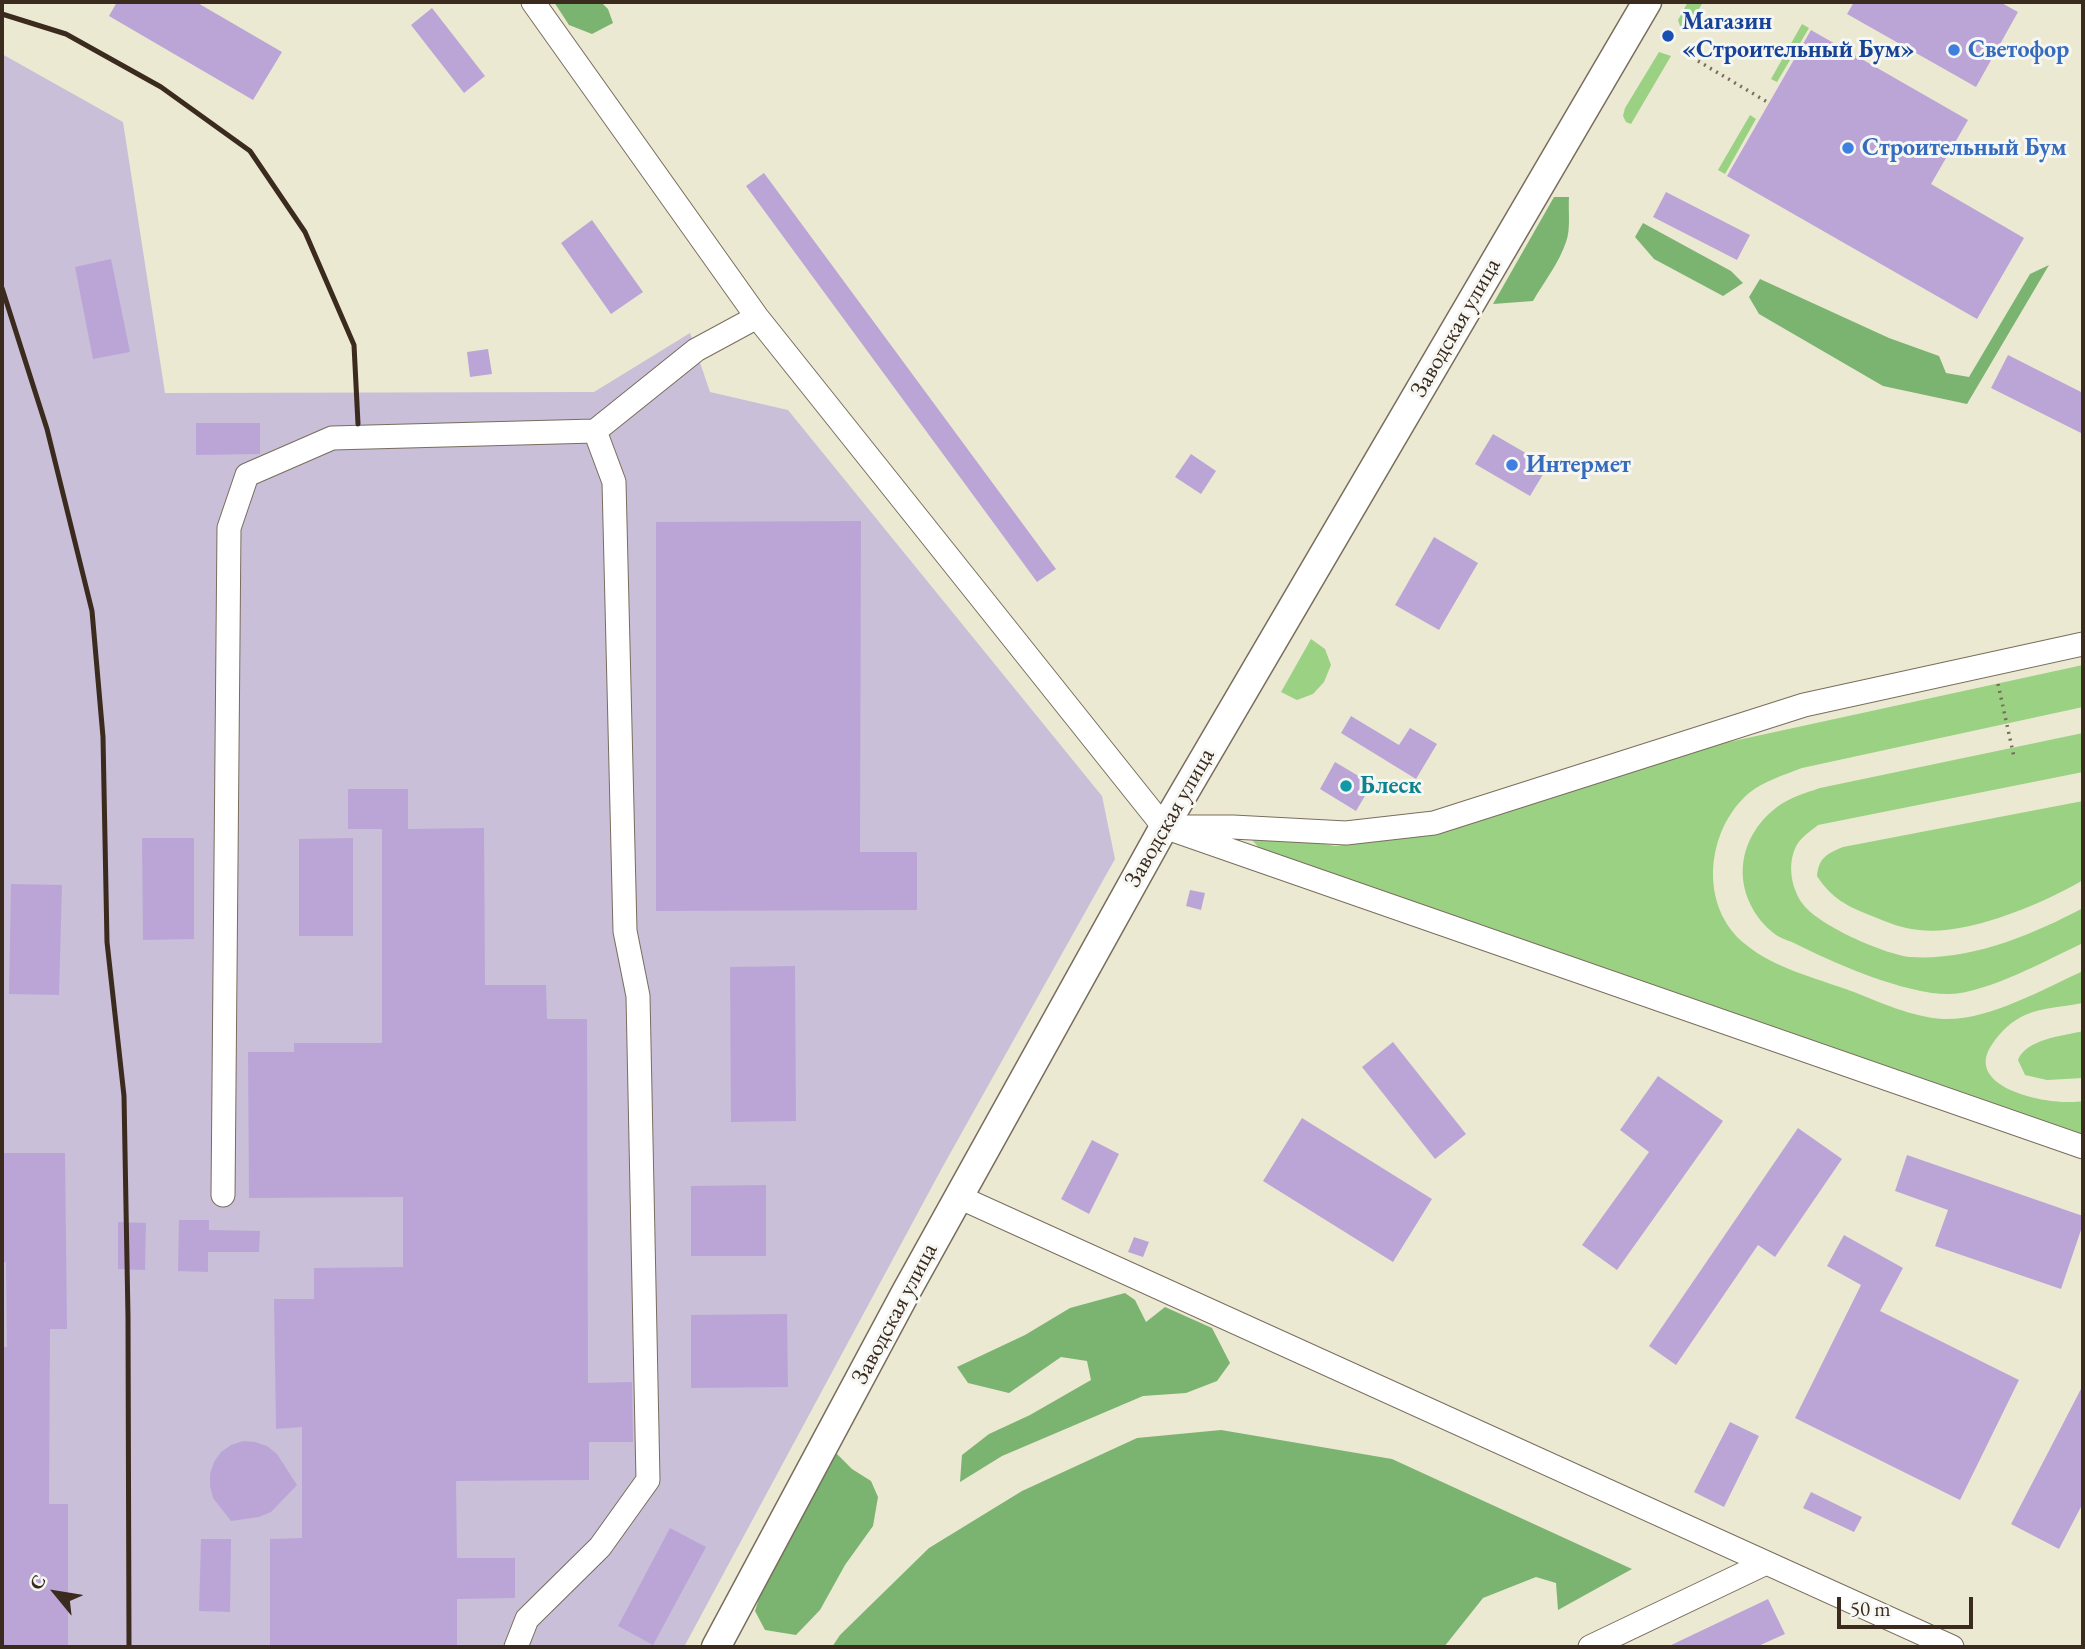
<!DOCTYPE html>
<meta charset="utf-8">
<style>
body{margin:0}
#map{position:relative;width:2085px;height:1649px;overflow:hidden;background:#ece9d2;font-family:"EB Garamond",serif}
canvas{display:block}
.frame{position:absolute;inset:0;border:4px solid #3b2a1e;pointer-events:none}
.north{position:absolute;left:21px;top:1558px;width:70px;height:70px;-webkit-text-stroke:5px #f6f6f2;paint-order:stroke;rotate:300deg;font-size:19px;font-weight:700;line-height:28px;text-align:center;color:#3b2a1e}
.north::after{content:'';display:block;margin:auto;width:24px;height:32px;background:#3b2a1e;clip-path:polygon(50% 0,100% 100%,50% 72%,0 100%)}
.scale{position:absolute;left:1837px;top:1597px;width:136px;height:32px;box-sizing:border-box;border:4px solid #3b2a1e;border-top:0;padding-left:9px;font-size:21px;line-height:24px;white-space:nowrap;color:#3b2a1e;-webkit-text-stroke:5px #f6f6f2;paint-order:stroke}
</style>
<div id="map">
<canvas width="2085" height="1649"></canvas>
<div class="frame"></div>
<div class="north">С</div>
<div class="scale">50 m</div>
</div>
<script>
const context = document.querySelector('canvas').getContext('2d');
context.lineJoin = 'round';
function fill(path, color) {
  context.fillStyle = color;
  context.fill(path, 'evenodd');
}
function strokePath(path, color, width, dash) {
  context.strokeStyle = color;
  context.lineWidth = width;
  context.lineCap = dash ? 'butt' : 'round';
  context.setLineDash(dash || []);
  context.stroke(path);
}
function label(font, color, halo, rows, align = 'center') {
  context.font = font + ' "EB Garamond",serif';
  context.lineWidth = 6;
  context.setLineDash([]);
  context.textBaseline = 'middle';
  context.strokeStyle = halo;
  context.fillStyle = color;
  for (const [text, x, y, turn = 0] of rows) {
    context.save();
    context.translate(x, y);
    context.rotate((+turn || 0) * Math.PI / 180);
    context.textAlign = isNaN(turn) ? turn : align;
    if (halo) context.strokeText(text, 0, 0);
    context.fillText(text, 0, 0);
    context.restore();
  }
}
fill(new Path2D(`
 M2,54L123,122L165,393L594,392L690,333L710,392L788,410L1102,796L1115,859L942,1168L684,1647H2Z`), '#c9bfd8');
fill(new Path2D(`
 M1688,2H1703L1687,30L1680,26L1678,20Z
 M1802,24L1809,28L1777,82L1771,79Z
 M1659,52L1671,56L1631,124L1626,122L1623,116L1625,108Z
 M1750,115L1756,119L1725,174L1718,170Z
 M1311,639L1325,649L1331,665L1324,682L1313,694L1297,700L1281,692Z
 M2083,665V707L1802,768C1784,775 1764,781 1749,793C1706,830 1698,906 1745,944C1774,968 1816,978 1851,991C1880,1002 1911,1017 1943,1019C1988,1021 2043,989 2083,971V1003C2063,1007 2044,1007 2025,1015C2012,1021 2001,1031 1993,1043C1959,1089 2053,1107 2083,1101V1136L1259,848L1252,840L1263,834L1336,846L1436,831L1692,750Z
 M2083,733V772L1818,825C1812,830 1803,836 1798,843C1787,860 1790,886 1802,903C1817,925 1884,954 1910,957C1970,961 2032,935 2083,908V943C2049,959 1987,993 1950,994C1907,995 1833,963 1794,943C1787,940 1777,937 1771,931C1731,895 1734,840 1777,807C1789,798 1805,793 1820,788Z
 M2083,801V880C2043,904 1966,936 1919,930C1904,929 1886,922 1872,916C1848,907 1831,898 1817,876C1819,858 1826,854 1843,847Z
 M2083,1031V1078L2047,1080L2025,1075L2018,1060C2026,1039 2063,1036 2083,1031Z`), '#9ad183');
fill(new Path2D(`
 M554,2H601L608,9L613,23L592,34L569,25Z
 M1554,197H1569C1568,211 1571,229 1566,242C1559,263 1544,282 1533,301L1493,304Z
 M1643,223L1731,271L1743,283L1723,296L1654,259L1635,237Z
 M2049,265L1967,404L1883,386L1759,314L1749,297L1760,279L1889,338L1939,356L1946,373L1969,377L2030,274Z
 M1125,1293L1135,1300L1146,1322L1165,1307L1212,1328L1230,1363L1217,1381L1186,1393L1143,1396L1002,1456L960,1482L962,1455L989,1434L1030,1415L1091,1380L1087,1361L1061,1357L1009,1393L968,1383L957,1367L1025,1335L1070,1308Z
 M1221,1430L1392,1459L1632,1569L1558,1610L1556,1583L1536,1577L1483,1598L1444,1647H832L840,1635L929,1548L1022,1491L1137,1438Z
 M835,1452L852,1469L871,1481L878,1497L873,1526L845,1565L820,1610L796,1635L765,1630L755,1611L762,1589Z`), '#7bb371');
fill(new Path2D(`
 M117,2H196L282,52L253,100L109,16Z
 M1854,2H2000L2018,12L1976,87L1847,14Z
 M432,8L485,76L464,93L411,25Z
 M1811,30L1968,120L1931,184L2024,238L1977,319L1727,176Z
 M764,173L1056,569L1037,582L746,186Z
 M1666,192L1750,235L1737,260L1653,217Z
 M592,220L643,292L611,314L561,243Z
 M111,259L130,352L93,359L75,267Z
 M488,349L492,374L470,377L467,352Z
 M2008,355L2083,393V434L1991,388Z
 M196,423H260V454L196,455Z
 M1493,434L1548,466L1530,496L1475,464Z
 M1191,454L1216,471L1201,494L1175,477Z
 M861,521L860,852H917V910L656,911V522Z
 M1434,537L1478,563L1439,630L1395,605Z
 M1351,716L1399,745L1410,728L1437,744L1416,779L1341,733Z
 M1335,762L1372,784L1356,811L1320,789Z
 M348,789H408V829L484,828L485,985H546L547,1019H587L588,1383L632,1382L633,1442H589V1480L456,1481L457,1558H515V1598L457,1599V1647H270V1539L302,1538V1427L276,1429L274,1299H314V1268L403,1267V1197L249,1198L248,1052H294V1043H382V829H348Z
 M142,838H194V939L143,940Z
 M353,838V936H299V839Z
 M11,884L62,885L59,995L9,994Z
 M1190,890L1205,893L1201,910L1186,906Z
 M795,966L796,1121L731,1122L730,967Z
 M1393,1042L1466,1134L1435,1159L1362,1067Z
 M1658,1076L1723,1121L1617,1270L1582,1245L1649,1152L1620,1130Z
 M1302,1118L1432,1199L1393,1262L1263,1181Z
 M1798,1128L1842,1159L1775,1257L1758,1245L1676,1365L1649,1346Z
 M1092,1140L1119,1154L1089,1214L1061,1199Z
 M2,1153H65L67,1329H50L49,1504H68V1647H2V1347H7L6,1262H2Z
 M1907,1155L2083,1216V1224L2061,1289L1935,1246L1948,1210L1895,1191Z
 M766,1185V1256H691V1186Z
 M179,1220H209V1230L260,1231L259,1252H208V1272L178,1271Z
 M118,1222L146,1223L145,1270L118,1269Z
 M1844,1235L1903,1268L1880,1311L2019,1380L1960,1500L1795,1418L1861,1285L1827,1266Z
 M1134,1237L1149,1242L1143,1257L1128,1252Z
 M787,1314L788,1387L691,1388V1315Z
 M2083,1385V1503L2059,1549L2011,1524Z
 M1730,1422L1759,1436L1724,1507L1694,1492Z
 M243,1441L255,1442L267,1446L277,1454L297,1485L271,1512L259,1517L231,1521L213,1498L210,1486V1474L214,1462L221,1452L231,1445Z
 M1811,1492L1862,1517L1854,1532L1803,1508Z
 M670,1528L706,1547L653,1645L618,1626Z
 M201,1539H231L230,1612L199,1611Z
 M1768,1599L1785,1634L1756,1647H1667Z`), '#bba5d7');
const minor = new Path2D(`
 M533,2L757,317L1164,827L2083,1147
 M1181,827H1233L1346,833L1434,823L1804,705L2083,644
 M223,1195L229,528L247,475L332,438L595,431L696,350L757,317
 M959,1197L1952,1647
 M516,1647L527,1619L600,1547L648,1480L638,996L625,931L614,482L595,431
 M1590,1647L1766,1563`);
const major = new Path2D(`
 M716,1647L906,1292L1164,827L1647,2`);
strokePath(minor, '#796d5d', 25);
strokePath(major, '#796d5d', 31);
strokePath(new Path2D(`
 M1698,61L1769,103
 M1998,684L2014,757`), '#796d5d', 3.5, [2, 5]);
strokePath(minor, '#fff', 23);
strokePath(major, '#fff', 28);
strokePath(new Path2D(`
 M2,14L66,34L161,87L250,151L305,232L354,345L358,424
 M2,288L47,429L92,611L103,737L107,942L124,1096L128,1317L129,1647`), '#3b2a1e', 5);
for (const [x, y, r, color] of [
 [1668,36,7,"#1a4fb4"],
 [1954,50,7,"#3f7fe0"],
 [1848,148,7,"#3f7fe0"],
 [1512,465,7,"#3f7fe0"],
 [1346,786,7,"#0f9aa8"]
]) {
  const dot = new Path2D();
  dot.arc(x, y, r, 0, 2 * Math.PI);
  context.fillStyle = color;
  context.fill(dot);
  strokePath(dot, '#f6f6f2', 2.5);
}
label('bold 24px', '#164399', '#f6f6f2', [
 ["Магазин",1682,22],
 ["«Строительный Бум»",1682,50]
], 'left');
label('bold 24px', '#366cbe', '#f6f6f2', [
 ["Светофор",1968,50],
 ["Строительный Бум",1862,148],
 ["Интермет",1526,465]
], 'left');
label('24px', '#3b2a1e', '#f6f6f2', [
 ["Заводская улица",1456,328,-60],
 ["Заводская улица",1170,818,-60],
 ["Заводская улица",895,1314,-62]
]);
label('bold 24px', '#0d838f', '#f6f6f2', [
 ["Блеск",1360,786]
], 'left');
</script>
